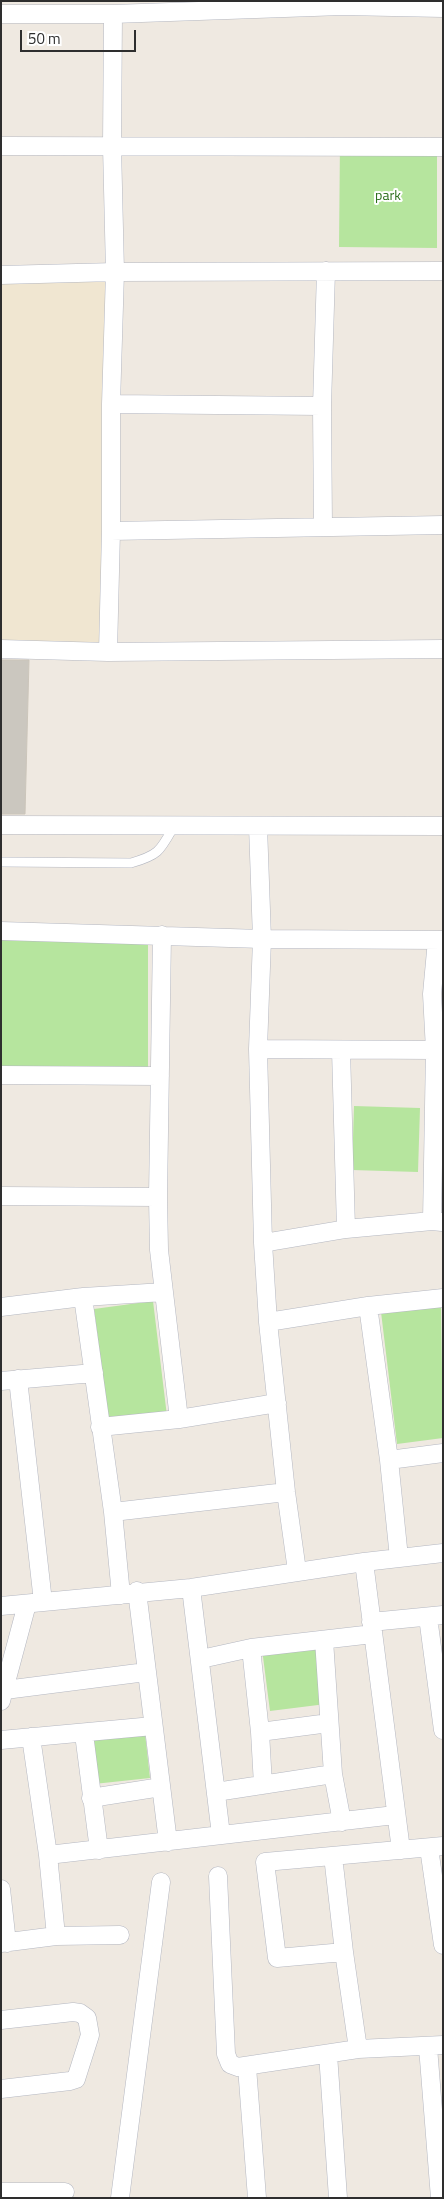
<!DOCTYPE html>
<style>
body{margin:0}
#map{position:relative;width:444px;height:2199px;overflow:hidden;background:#efe9e1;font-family:"Titillium Web",sans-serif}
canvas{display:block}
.frame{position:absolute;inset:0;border:2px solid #2e2e2e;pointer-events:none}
.scale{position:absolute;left:20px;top:30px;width:116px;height:22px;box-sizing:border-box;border:2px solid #2e2e2e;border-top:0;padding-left:6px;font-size:15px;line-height:18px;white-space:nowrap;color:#2e2e2e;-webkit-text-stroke:4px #fff;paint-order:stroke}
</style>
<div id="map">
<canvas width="444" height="2199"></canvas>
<div class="frame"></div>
<div class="scale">50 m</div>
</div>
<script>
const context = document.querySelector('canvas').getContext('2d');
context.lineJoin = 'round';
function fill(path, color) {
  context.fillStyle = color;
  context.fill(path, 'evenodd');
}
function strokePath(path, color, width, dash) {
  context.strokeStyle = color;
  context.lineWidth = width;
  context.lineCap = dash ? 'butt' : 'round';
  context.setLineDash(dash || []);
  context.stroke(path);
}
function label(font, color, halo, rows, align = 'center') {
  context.font = font + ' "Titillium Web",sans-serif';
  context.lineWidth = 4;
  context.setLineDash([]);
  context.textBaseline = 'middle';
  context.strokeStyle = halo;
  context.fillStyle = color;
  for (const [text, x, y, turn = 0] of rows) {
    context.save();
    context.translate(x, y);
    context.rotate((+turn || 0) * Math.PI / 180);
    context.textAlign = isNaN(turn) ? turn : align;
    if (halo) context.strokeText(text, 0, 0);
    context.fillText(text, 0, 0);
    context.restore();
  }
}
fill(new Path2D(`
 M109,272L104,648L1,643V278Z`), '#f0e6d1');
fill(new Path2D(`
 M340,141L437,142V248L339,247Z
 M1,929H148V1068H1Z
 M354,1106L420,1108L418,1172L352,1170Z
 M153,1301L167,1416L109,1423L94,1309Z
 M441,1305L443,1438L397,1444L381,1312Z
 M318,1641L326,1704L270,1711L262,1649Z
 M144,1724L150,1778L94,1784L88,1731Z`), '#b6e59e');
const building = new Path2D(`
 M1,660H29L25,814H1Z`);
fill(building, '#cbc7bf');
strokePath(building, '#cbc5ba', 1);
const lane = new Path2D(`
 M1,862L131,863C159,855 160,851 174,826`);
const street = new Path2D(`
 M1,14H113L342,6L443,8
 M1,146L443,147
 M1,275L115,272L443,271
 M111,404L322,406
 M323,527L322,406L326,271
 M111,531L443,525
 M1,649L108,652L443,649
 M108,652L111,531V404L115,272L112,146L113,14
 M1,825L443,826
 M258,826L262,939L258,1049L263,1243L268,1322L286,1492L297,1571
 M1,931L262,939L443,940
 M162,935L158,1197L159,1250L179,1419
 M258,1049L435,1050
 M341,1050L346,1229
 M1,1075L160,1076
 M1,1196L158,1197
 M432,1221L435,1050L432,994L437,940
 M263,1243L346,1229L432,1221L442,1222
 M83,1297L113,1512L121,1595
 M368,1306L389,1460L399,1558
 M1,1307L83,1297L164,1292
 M268,1322L368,1306L443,1298
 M18,1379L43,1602
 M1,1381L94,1373
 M100,1427L179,1419L277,1403
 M389,1460L443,1453
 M113,1512L286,1492
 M364,1562L401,1850
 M191,1588L221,1835
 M137,1591L168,1842
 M1,1606L191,1588L364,1562L443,1553
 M428,1617L443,1730
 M371,1622L443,1615
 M324,1640L333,1774L342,1822
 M251,1648L260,1732L263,1785
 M201,1659L251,1648L373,1634
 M5,1690L146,1672
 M1,1701L27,1604
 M260,1732L329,1723
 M84,1734L99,1850
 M31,1737L48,1855L56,1936
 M1,1740L153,1726
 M216,1792L333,1774
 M91,1798L161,1787
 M429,1848L443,1945
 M48,1855L395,1815
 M333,1856L344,1952L358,2049
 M218,1876L226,2054L230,2064L238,2067L358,2049L443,2045
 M1,1889L7,1943
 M1,1943L56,1936L120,1935
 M344,1952L277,1958L265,1862L443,1846
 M1,2020L73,2012L80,2013L87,2018L90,2035L76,2079L70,2081L1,2089
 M428,2047L440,2198
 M328,2054L338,2198
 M247,2067L257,2198
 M1,2192H65
 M120,2198L161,1882`);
strokePath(lane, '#b4b7c1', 10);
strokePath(street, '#b4b7c1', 19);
strokePath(lane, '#fff', 9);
strokePath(street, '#fff', 18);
label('14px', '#2c6e1b', '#fff', [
 ["park",388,197]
]);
</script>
